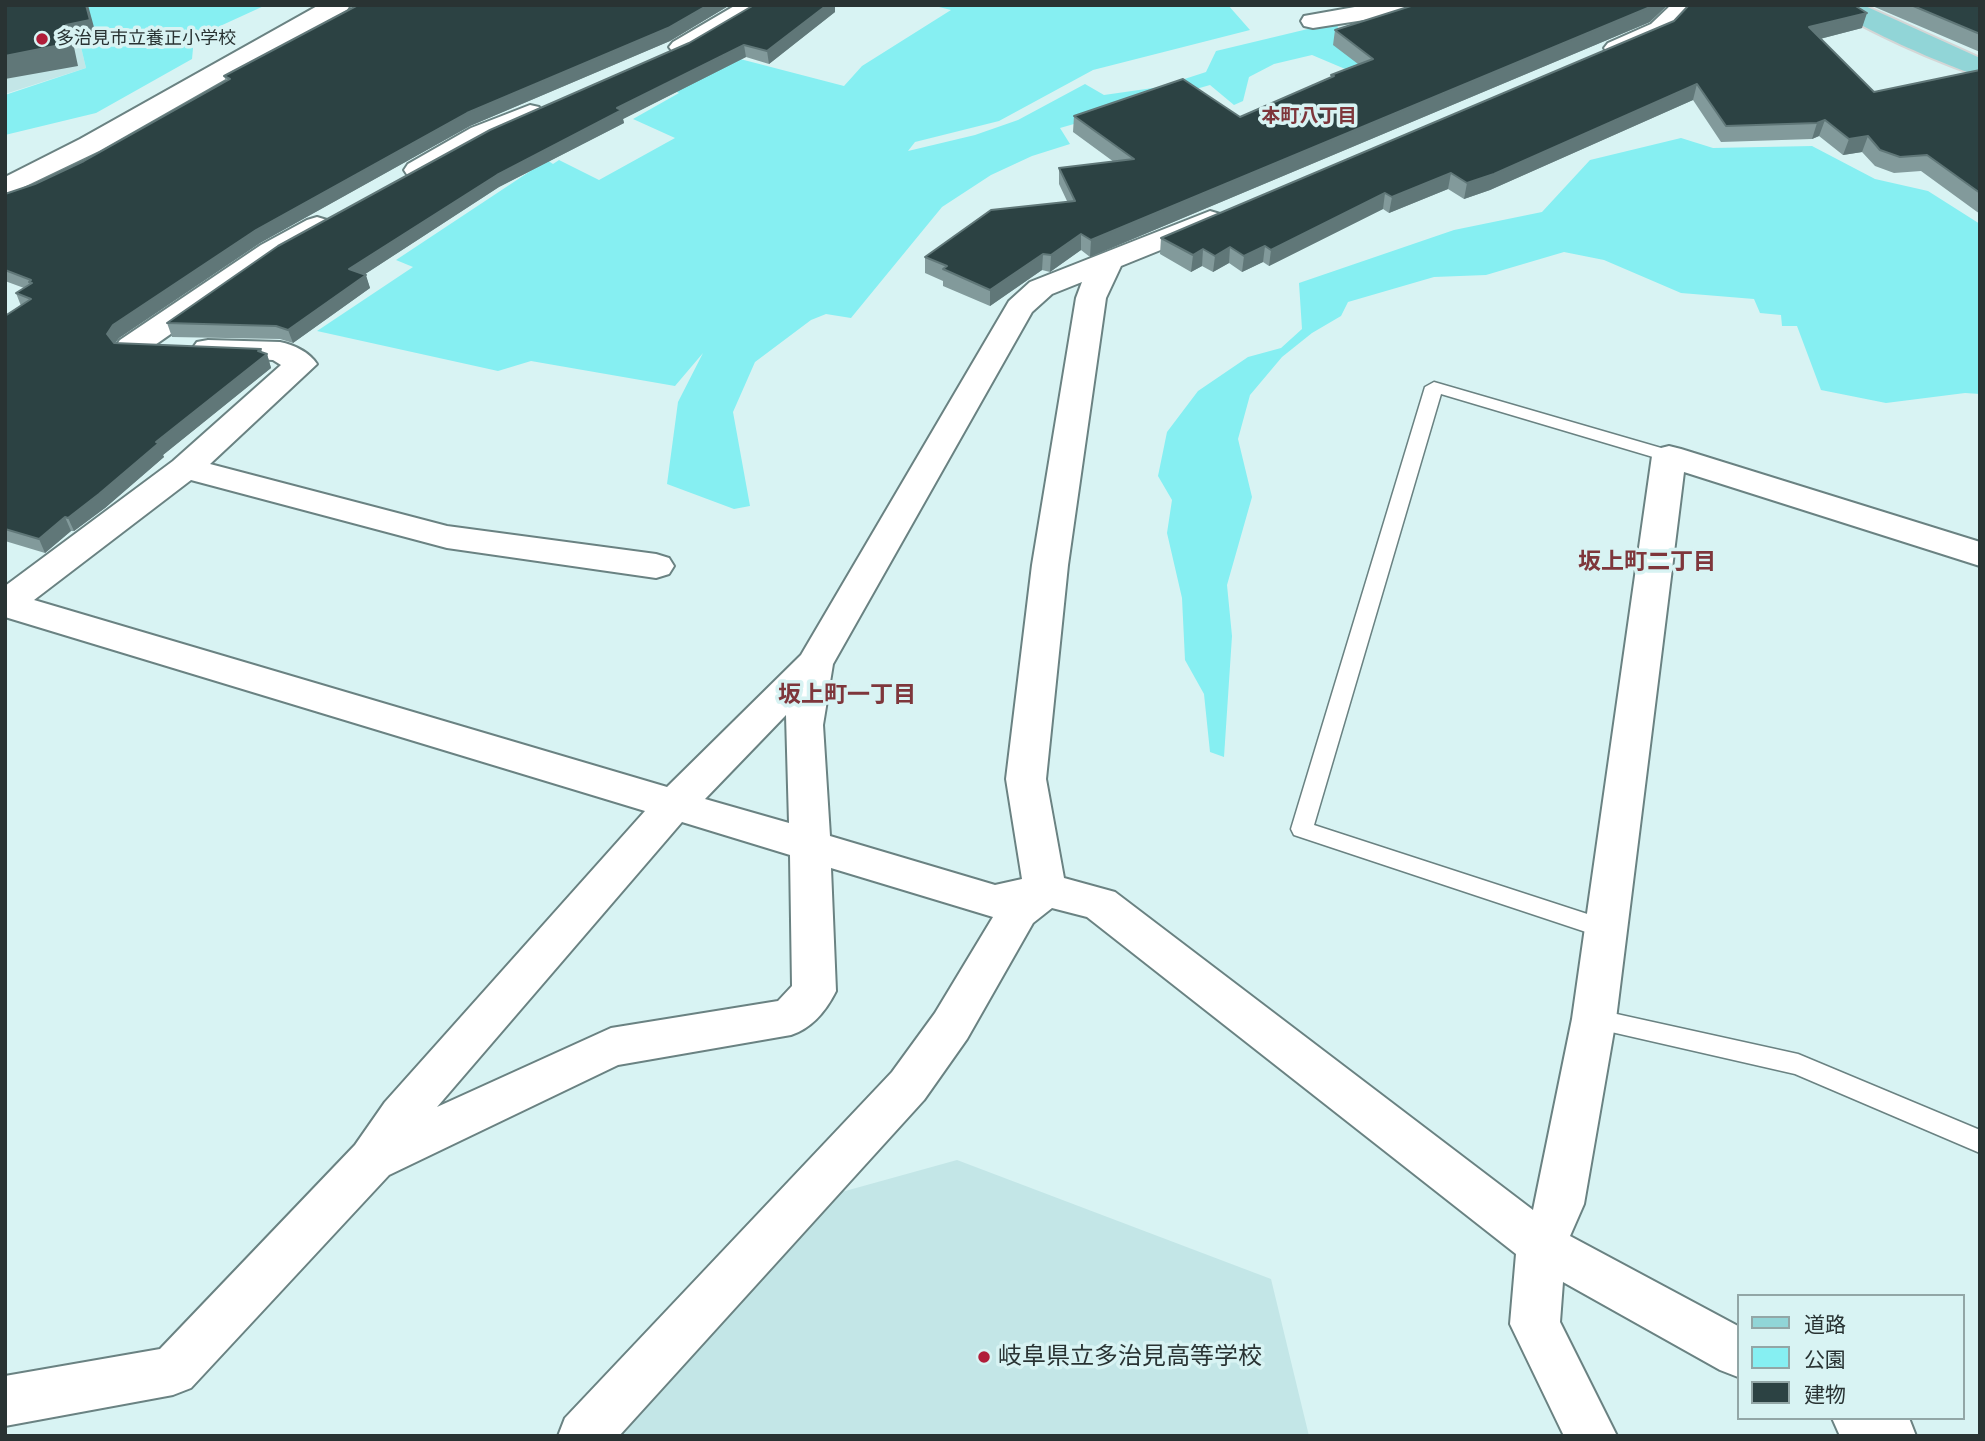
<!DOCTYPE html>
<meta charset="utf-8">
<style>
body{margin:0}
#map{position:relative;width:1985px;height:1441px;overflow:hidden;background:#d8f3f3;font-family:Quicksand,"Noto Sans JP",sans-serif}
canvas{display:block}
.frame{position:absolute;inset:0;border:7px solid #293333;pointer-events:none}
.legend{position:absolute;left:1737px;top:1294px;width:228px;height:126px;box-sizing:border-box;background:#d8f3f3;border:2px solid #92a6a6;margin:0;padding:9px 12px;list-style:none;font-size:21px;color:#293333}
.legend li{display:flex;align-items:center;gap:14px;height:35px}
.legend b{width:35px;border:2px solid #92a6a6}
</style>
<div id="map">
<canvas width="1985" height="1441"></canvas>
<div class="frame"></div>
<ul class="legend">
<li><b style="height:9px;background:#91d5d7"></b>道路</li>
<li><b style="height:19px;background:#86eff2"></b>公園</li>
<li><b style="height:19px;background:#2c4243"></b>建物</li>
</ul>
</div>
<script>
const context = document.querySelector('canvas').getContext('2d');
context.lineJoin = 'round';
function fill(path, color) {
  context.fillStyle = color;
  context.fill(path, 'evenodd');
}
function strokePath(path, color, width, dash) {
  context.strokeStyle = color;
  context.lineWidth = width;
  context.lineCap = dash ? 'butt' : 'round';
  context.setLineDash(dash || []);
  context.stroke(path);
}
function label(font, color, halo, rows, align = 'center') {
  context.font = font + ' Quicksand,"Noto Sans JP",sans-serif';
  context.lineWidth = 7;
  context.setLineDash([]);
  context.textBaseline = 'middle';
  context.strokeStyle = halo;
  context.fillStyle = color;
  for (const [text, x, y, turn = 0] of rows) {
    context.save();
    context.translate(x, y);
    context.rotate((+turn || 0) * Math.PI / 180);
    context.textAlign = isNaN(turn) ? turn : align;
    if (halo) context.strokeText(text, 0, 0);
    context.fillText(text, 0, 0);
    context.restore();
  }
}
fill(new Path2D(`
 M5,5H71L86,68L5,94Z
 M957,1160L1271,1279L1309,1436H601L838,1193Z`), '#c3e6e7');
fill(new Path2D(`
 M71,5H266L194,38L192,59L96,113L5,135V95L86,68Z
 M931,5H1228L1250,30L1093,70L999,121L915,142L908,151L975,135L1018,120L1085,84L1104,95L1160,87L1206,72L1216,51L1337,22L1340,41L1374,68L1357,74L1312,55L1274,64L1249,77L1243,101L1234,105L1210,85L1060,128L1070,144L1032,156L991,175L942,207L851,318L826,314L811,320L755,362L733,412L750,506L734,509L667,484L678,402L703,353L675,386L531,361L498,371L317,331L413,267L396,260L547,160L553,164L559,160L599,180L675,138L633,119L679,93L667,87L717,53L844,86L862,66L951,10Z
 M1681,138L1713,148L1812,146L1875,179L1928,191L1980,224V394L1965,393L1886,403L1821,390L1797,326H1782L1781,315L1760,313L1754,299L1681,293L1604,260L1564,252L1486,275L1434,277L1348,302L1341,316L1312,333L1282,357L1250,395L1238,439L1252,497L1227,585L1232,636L1224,757L1210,752L1204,694L1185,660L1182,598L1167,533L1172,500L1158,476L1167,432L1198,391L1248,357L1281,348L1302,329L1299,283L1454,230L1542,212L1590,160Z`), '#86eff2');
const service = new Path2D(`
 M1434,382L1675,452L1678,456L1675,460H1663L1441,394L1314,825L1615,923L1619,930L1615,937L1607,939L1294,835L1291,829L1425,387Z
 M1594,1009L1798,1054L1980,1130V1153L1795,1074L1585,1026L1582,1019L1585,1012Z`);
const minor = new Path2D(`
 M736,5H766L763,10L691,52L682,55L673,52L669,47L673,42Z
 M1366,5H1427L1424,10L1415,12L1313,28L1304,26L1301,21L1304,16Z
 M1671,5H1697C1682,27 1636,60 1608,53L1604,48L1608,43L1651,24Z
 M530,105L539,107L543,113L539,119L491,140L428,176L418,178L408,176L404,170L408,164L471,128Z
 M1210,211L1220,214L1224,220L1220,226L1121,266L1106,298L1068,565L1046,779L1064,878L1115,892L1533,1210L1572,1019L1652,456L1657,449L1669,446L1681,449L1980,542V566L1684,472L1616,1019L1584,1204L1570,1236L1738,1326V1377L1720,1370L1563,1282L1560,1322L1617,1436H1564L1510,1324L1516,1254L1087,917L1052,908L1033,923L967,1039L924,1100L619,1436H558L565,1418L892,1072L935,1013L993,917L831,868L836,991C826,1011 812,1028 791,1035L618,1065L389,1175L191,1388L173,1395L5,1426V1376L160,1349L355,1145L385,1102L645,811L5,617V586L173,461L281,365L273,360L197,356L192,349L197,342L208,340L280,342C294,345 309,352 317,364L210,464L447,526L656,554L669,558L674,566L669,574L656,578L447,548L191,480L34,600L667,787L801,655L1009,301L1030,282ZM1082,282L1076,298L1032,565L1006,779L1022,879L995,885L830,836L823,725L833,664L1032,312L1052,294ZM786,715L789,823L705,799ZM682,822L790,855L792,986L778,1001L611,1028L437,1107Z
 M317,217L327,220L331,226L327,232L281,257L142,354L131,356L120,354L115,347L120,340L261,245L307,220Z
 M1832,1418H1909L1916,1436H1840Z`);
const tertiary = new Path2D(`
 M319,5H350L347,10L99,151L5,196V177L80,139Z`);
const primary = new Path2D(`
 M1832,5H1863L1980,58V76C1956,70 1843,22 1832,5Z`);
strokePath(service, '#6a8282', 3);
strokePath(minor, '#6a8282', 4);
strokePath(tertiary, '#6a8282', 4);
strokePath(primary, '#d4d6d6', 4);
fill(service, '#fff');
fill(minor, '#fff');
fill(tertiary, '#fff');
fill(primary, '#91d5d7');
fill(new Path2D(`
 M358,5H730L670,41L470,126L260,243L119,338L115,343L261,349L262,353L267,354L271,368L163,455L164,457L105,508L74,531H71L45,553L5,541V316L21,306L16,293L24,288L5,281V194L35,184L84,161L226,81L224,76Z
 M754,5H835V12L769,64L746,57L623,119L624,123L499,187L365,274L370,288L293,343L280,339L172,337L167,323L689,43Z
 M1870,5H1980V52Z
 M1674,21L1862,28L1820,39L1874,92L1980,70V214L1921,171L1894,173L1875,166L1862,152L1843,155L1819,136L1812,139L1721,142L1693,100L1490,190L1464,199L1448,189L1389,213L1383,209L1269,266L1263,262L1242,272L1229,263L1213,272L1202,266L1191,272L1160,254L1161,238Z
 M1650,22L1090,257L1081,250L1050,272L1042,270L990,306L943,286V281L925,273V257L1067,201L1059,184V168L1114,162L1073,132L1074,116L1240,117L1331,78V75L1358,64L1333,45L1335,30Z`), '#829a9b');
fill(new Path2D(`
 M86,5H88L98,42L74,47L78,66L5,79V56Z
 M708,5H730L670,41L470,126L260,243L119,338L112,347L107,334L113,325L256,230L467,113Z
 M827,5H835V12L769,64L767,51Z
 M1655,5H1668L1650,22L1090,257L1091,240Z
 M1867,13L1862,28L1804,43L1809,27Z
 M744,45L746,57L623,119L624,123L499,187L353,282L349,269L497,175L617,108Z
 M1697,84L1693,100L1490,190L1464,199L1467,183Z
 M1825,120L1819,136L1812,139L1817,123Z
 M1868,136L1862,152L1843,155L1849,139Z
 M1451,173L1448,189L1389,213L1392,197Z
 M1385,193L1383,209L1269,266L1271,250Z
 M1081,234V250L1050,272L1051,255Z
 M1265,246L1263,262L1242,272L1244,256Z
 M1230,247L1229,263L1213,272L1215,256Z
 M1203,249L1202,266L1191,272L1193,255Z
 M1043,254L1042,270L990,306V290Z
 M366,275L370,288L293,343L288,330Z
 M261,349L263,357L267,354L271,368L163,455L164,457L105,508L74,531L68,518L156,442Z
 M65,517L71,531L45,553L39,539Z`), '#607778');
const building = new Path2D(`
 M5,5H86L90,20L66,25L70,43L5,56Z
 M358,5H708L668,28L467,113L256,230L113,325L107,334L114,343L261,349L258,351L267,354L156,442L159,443L99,494L68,518L65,517L39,539L5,529V316L31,299L16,293L32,283L29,282L31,280L5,270V194L35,184L84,161L230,79L224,76Z
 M754,5H827L767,51L744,45L617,108L622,110L497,175L349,269L366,275L288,330L276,326L167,323L278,246L490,130L689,43Z
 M1414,5H1655L1091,240L1081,234L1051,255L1043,254L990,290L943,269L947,266L925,257L991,210L1075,201L1059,168L1134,159L1074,116L1183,79L1240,117L1334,76L1331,75L1373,59L1335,30Z
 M1689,5H1854L1867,13L1809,27L1874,92L1980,70V193L1927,155L1900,157L1880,150L1868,136L1849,139L1825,120L1817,123L1726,126L1697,84L1494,174L1467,183L1451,173L1392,197L1385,193L1271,250L1265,246L1244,256L1230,247L1215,256L1203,249L1193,255L1161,238L1674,21Z
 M1911,5H1980V34Z`);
fill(building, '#2c4243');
strokePath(building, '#607778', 2);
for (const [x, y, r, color] of [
 [42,39,7,"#b01d39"],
 [984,1357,7,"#b01d39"]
]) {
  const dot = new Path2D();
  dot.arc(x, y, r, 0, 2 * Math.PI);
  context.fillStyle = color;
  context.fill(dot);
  strokePath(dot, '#d8f3f3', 2.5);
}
label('18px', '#293333', '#d8f3f3', [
 ["多治見市立養正小学校",56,39]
], 'left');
label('bold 19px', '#7e363b', '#d8f3f3', [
 ["本町八丁目",1309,116]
]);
label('bold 23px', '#7e363b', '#d8f3f3', [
 ["坂上町二丁目",1647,562],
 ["坂上町一丁目",847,695]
]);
label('24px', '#293333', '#d8f3f3', [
 ["岐阜県立多治見高等学校",998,1357]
], 'left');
</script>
